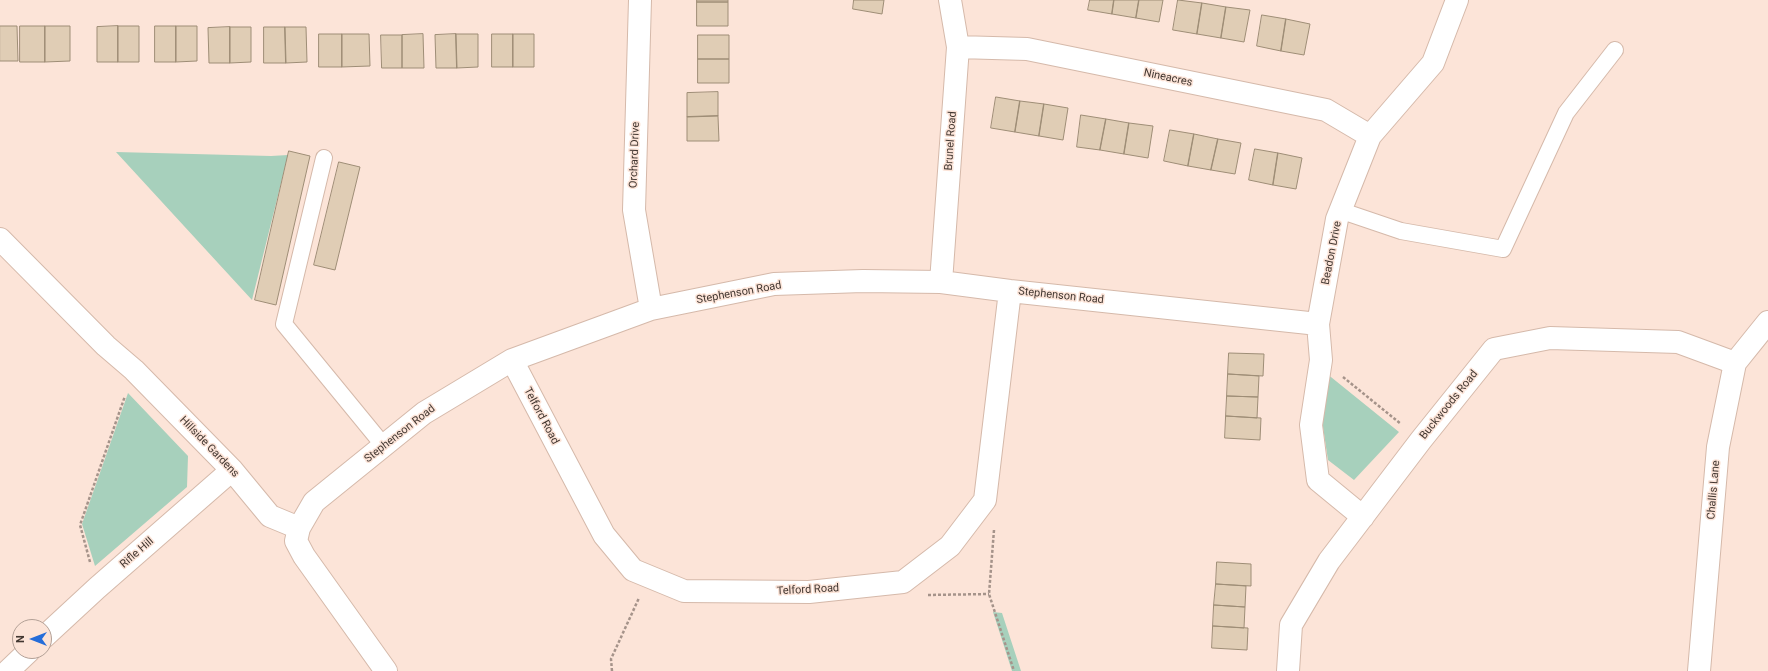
<!DOCTYPE html>
<style>
body{margin:0}
#map{position:relative;width:1768px;height:671px;overflow:hidden;background:#fce4d8;font-family:Roboto,sans-serif}
canvas{display:block}
.north{position:absolute;left:12px;top:619px;width:40px;height:40px;box-sizing:border-box;background:#fce4d8;border:1px solid #b29f95;border-radius:50%;rotate:270deg;font-size:11px;font-weight:700;line-height:16px;text-align:center;color:#423731}
.north::after{content:'';display:block;margin:auto;width:14px;height:18px;background:#256dd9;clip-path:polygon(50% 0,100% 100%,50% 72%,0 100%)}
</style>
<div id="map">
<canvas width="1768" height="671"></canvas>
<div class="north">N</div>
</div>
<script>
const context = document.querySelector('canvas').getContext('2d');
context.lineJoin = 'round';
function fill(path, color) {
  context.fillStyle = color;
  context.fill(path, 'evenodd');
}
function strokePath(path, color, width, dash) {
  context.strokeStyle = color;
  context.lineWidth = width;
  context.lineCap = dash ? 'butt' : 'round';
  context.setLineDash(dash || []);
  context.stroke(path);
}
function label(font, color, halo, rows, align = 'center') {
  context.font = font + ' Roboto,sans-serif';
  context.lineWidth = 3;
  context.setLineDash([]);
  context.textBaseline = 'middle';
  context.strokeStyle = halo;
  context.fillStyle = color;
  for (const [text, x, y, turn = 0] of rows) {
    context.save();
    context.translate(x, y);
    context.rotate((+turn || 0) * Math.PI / 180);
    context.textAlign = isNaN(turn) ? turn : align;
    if (halo) context.strokeText(text, 0, 0);
    context.fillText(text, 0, 0);
    context.restore();
  }
}
fill(new Path2D(`
 M116,152L271,156L288,155L252,300Z
 M1326,373L1399,432L1354,480L1328,460L1321,414Z
 M128,393L188,456L187,487L95,566L82,524Z
 M993,612L1002,613L1021,671H1012Z`), '#a7d0bc');
const building = new Path2D(`
 M697,0H728V2H697Z
 M854,0H884L882,14L853,9Z
 M1090,0H1114L1112,14L1088,10Z
 M1114,0H1139L1136,18L1112,14Z
 M1139,0H1163L1159,22L1136,18Z
 M1178,0L1202,3L1197,34L1173,30Z
 M697,2H728V26H697Z
 M1202,3L1226,7L1221,38L1197,34Z
 M1226,7L1250,10L1244,42L1221,38Z
 M1262,15L1286,19L1281,51L1257,46Z
 M1286,19L1310,24L1304,55L1281,51Z
 M0,26H17L18,61H0Z
 M20,26H45V62H20Z
 M45,26H70V61L45,62Z
 M118,26V62H97V27Z
 M118,26H139V62H118Z
 M155,26H176V62H155Z
 M176,26H197V61L176,62Z
 M230,27V63H209L208,28Z
 M230,27H251V62L230,63Z
 M264,27H285L286,63H264Z
 M285,27H306L307,62L286,63Z
 M319,34H342V67H319Z
 M342,34H369L370,66L342,67Z
 M423,34L424,68H402V35Z
 M456,34H478V67L457,68Z
 M456,34L457,68H436L435,35Z
 M492,34H513V67H492Z
 M513,34H534V67H513Z
 M381,35H402V68H382Z
 M698,35H729V59H698Z
 M698,59H729V83H698Z
 M718,92V116L687,117V93Z
 M996,97L1020,101L1015,132L991,128Z
 M1020,101L1044,104L1039,136L1015,132Z
 M1044,104L1068,108L1063,140L1039,136Z
 M1081,115L1106,119L1100,150L1077,147Z
 M718,116L719,141H687V117Z
 M1106,119L1129,123L1124,154L1100,150Z
 M1129,123L1153,126L1148,158L1124,154Z
 M1170,130L1194,134L1188,166L1164,161Z
 M1194,134L1218,139L1211,170L1188,166Z
 M1218,139L1241,143L1235,174L1211,170Z
 M1255,149L1278,153L1273,185L1249,180Z
 M289,151L310,156L276,305L255,300Z
 M1278,153L1302,158L1296,189L1273,185Z
 M339,162L360,167L335,270L314,265Z
 M1229,353L1264,354L1263,376L1228,374Z
 M1228,374L1259,376L1258,397L1227,396Z
 M1227,396L1258,397L1257,418L1226,416Z
 M1226,416L1261,418L1260,440L1225,438Z
 M1217,562L1251,564V586L1216,584Z
 M1216,584L1246,586L1245,607L1214,605Z
 M1214,605L1245,607L1244,628L1213,626Z
 M1213,626L1248,628L1247,650L1212,648Z`);
fill(building, '#e0cdb5');
strokePath(building, '#9e8d76', 1);
const service = new Path2D(`
 M324,158L284,324L384,446
 M1342,211L1401,231L1503,249L1566,113L1615,50`);
const minor = new Path2D(`
 M640,0L634,210L651,309
 M958,47L1027,49L1326,110L1370,136
 M0,239L106,346L134,370L232,470L270,516L299,528
 M941,282L958,47L950,0
 M512,360L604,535L633,570L684,591L809,592L903,582L950,546L985,500L1010,291
 M1363,517L1318,480L1311,425L1321,360L1318,324L1337,219L1370,136L1433,63L1457,0
 M44,637L97,588L232,470
 M8,671L29,651
 M386,671L304,556L296,541L299,528L314,502L424,413L512,360L651,309L774,284L863,281L941,282L1010,291L1318,324
 M1288,671L1291,625L1329,561L1421,440L1494,349L1550,338L1678,342L1735,363
 M1699,671L1718,447L1735,363L1768,322`);
strokePath(service, '#d5b9aa', 18);
strokePath(minor, '#d5b9aa', 24);
strokePath(new Path2D(`
 M1343,377L1401,424
 M994,530L989,594L1014,671
 M90,562L80,525L125,396
 M928,595L989,594
 M612,671L611,659L639,598`), '#a5938a', 2.5, [3, 2]);
strokePath(service, '#fff', 16);
strokePath(minor, '#fff', 22);
label('11px', '#423731', '#fce4d8', [
 ["Nineacres",1168,78,12],
 ["Brunel Road",951,141,-86],
 ["Orchard Drive",635,155,-88],
 ["Beadon Drive",1332,253,-79],
 ["Stephenson Road",739,293,-10],
 ["Stephenson Road",1061,296,6],
 ["Buckwoods Road",1449,405,-51],
 ["Telford Road",541,416,62],
 ["Stephenson Road",400,434,-38],
 ["Hillside Gardens",209,447,46],
 ["Challis Lane",1714,490,-85],
 ["Rifle Hill",137,553,-41],
 ["Telford Road",808,590,-3]
]);
</script>
